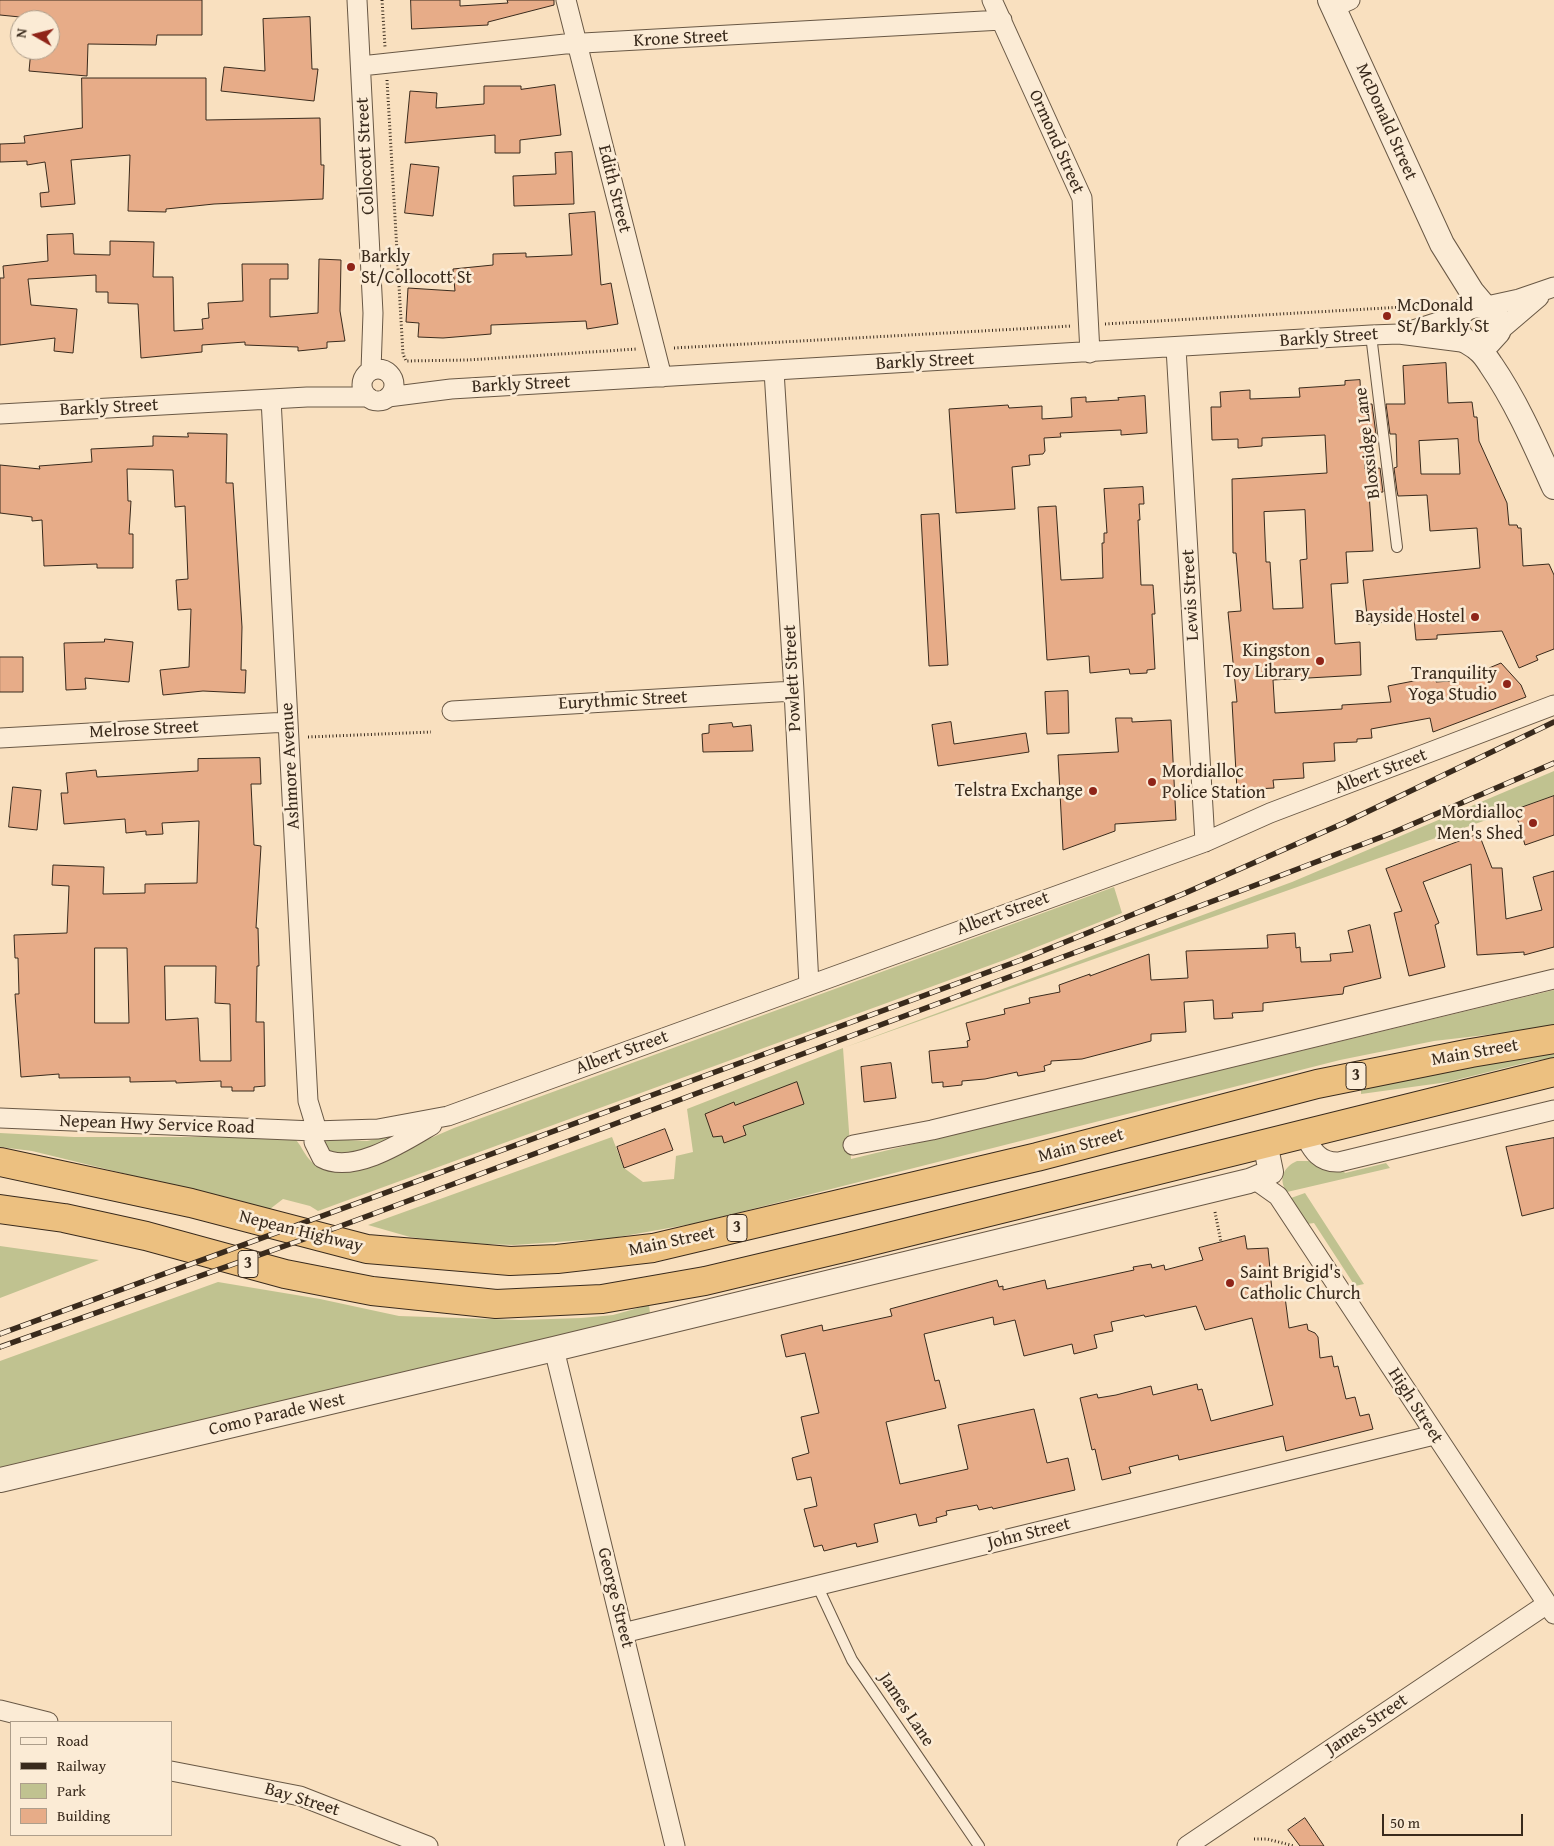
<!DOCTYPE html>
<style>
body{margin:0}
#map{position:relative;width:1554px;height:1846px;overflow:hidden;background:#f9e0bf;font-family:"Gentium Book Plus",serif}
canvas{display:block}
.legend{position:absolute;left:10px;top:1721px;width:162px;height:115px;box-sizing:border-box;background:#fbebd5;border:1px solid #ad9e8b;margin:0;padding:6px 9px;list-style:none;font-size:15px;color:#392a1c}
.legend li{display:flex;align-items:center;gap:10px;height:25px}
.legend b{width:25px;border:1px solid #ad9e8b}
.north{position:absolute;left:10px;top:10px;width:50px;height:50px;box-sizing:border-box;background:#fbebd5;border:1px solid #ad9e8b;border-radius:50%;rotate:278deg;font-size:14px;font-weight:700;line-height:20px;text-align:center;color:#392a1c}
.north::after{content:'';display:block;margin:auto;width:18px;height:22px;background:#8f2418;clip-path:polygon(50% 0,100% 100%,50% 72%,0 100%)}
.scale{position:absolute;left:1382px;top:1814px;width:141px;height:22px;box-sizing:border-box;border:2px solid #392a1c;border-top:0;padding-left:6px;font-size:15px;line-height:18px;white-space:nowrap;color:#392a1c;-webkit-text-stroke:4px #fbebd5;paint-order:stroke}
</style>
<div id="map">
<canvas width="1554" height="1846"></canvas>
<ul class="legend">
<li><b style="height:6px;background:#fbebd5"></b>Road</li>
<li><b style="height:6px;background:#392a1c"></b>Railway</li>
<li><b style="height:14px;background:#c0c290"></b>Park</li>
<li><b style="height:14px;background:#e7ac88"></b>Building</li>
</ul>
<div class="north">N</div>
<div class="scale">50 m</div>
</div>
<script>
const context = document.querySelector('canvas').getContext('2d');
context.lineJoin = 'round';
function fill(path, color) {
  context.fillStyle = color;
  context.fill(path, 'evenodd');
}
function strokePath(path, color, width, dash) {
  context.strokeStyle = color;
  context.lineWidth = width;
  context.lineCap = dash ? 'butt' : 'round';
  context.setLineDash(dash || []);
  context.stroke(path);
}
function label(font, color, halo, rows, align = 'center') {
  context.font = font + ' "Gentium Book Plus",serif';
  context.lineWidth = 5;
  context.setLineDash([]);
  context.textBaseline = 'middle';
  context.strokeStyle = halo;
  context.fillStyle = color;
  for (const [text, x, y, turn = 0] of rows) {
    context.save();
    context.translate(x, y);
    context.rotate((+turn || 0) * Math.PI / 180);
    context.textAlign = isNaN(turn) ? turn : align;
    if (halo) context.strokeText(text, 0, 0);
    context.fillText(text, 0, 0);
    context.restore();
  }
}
fill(new Path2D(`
 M1554,771V796L843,1048L851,1159L1554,990V1027L1434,1041L1340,1060L697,1223L613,1238L514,1245L458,1243L410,1237L368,1225L612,1137L624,1168L643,1182L674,1179L676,1156L693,1152L687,1109L843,1048L1292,882Z
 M1114,887L1122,913L1007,959L318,1211L310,1206L283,1199L270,1209L32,1151L0,1147V1133L74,1137H273L295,1139C301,1145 303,1152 309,1159C320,1173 341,1173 357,1170L454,1128Z
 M1554,1048V1058L1533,1061L1448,1082L1361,1094V1089Z
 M390,1136L394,1137L383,1146L340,1155L324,1149L321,1143L329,1139L367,1141Z
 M1297,1161H1309L1325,1170L1341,1168L1345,1173L1386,1163L1390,1168L1287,1192C1278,1180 1283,1167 1297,1161Z
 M1305,1193L1364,1284L1355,1286L1314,1223L1307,1224L1291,1198Z
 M0,1246L99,1260L0,1298Z
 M218,1282L320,1299L399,1316L521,1320L581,1318L613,1315L649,1305L650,1313L376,1382L0,1468V1361Z`), '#c0c290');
const building = new Path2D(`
 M0,0H202V35H157L156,45L88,44L87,76L29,71L31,50H50V20L0,15Z
 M411,0H460V6L508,3L507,0H554V5L488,22V25L412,29Z
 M310,17L312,69H318L314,101L221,91L224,67L265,71L263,19Z
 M82,78H206V120L320,118L321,165H324L323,199L214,204L166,209V212L128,211L130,155L71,160L75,204L41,207L40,193L49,192L45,162L27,165V161L0,162V144L25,143L24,136L82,128Z
 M555,85L561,135L520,140V153H495V135L405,143L410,91L437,93L436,108L484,104V86H521V89Z
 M572,152L574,204L514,206L513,176L556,174L555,153Z
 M411,164L439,167L433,216L405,213Z
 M595,212L601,285L611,283L618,324L587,329L586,321L491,325V334L443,338L418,337L419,323L406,322L408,288L455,291L453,269L493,265V254L526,253V257L572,255L569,214Z
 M73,234L74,254L110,255V241L154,242L153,277H173L174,331L203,329L202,319L209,318L208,303L243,301L242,264H288V279H270V317L318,313L319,259L341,260L340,311L345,341L327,342V348L298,351V347L245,345V342L202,345V352L141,358L138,304L108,303V292H96V275L28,279L31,305L77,309L73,353L54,351L55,338L0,345V278H4L3,266L48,261L47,235Z
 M1446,363L1448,403L1472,402L1474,417H1477L1479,441L1507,503L1509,525H1517L1518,528H1521L1523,566L1549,564L1554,575V649L1536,656L1538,660L1519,668L1502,631L1437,635V639L1416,640L1414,619L1368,624L1363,580L1480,568L1477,528L1430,531L1427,495L1398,496L1397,491L1394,468L1397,467L1396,434H1390L1386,404H1405L1403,366ZM1458,439L1460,474H1421L1419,441Z
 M1360,380L1361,400H1367L1368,404H1372L1376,434L1363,433L1365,469L1380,468L1383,492L1369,493L1373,551L1346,552L1348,583L1331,584L1335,644L1360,642L1361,675L1273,680L1275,713L1342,709V705L1391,702L1388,686L1424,679H1436V682L1492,678L1489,668L1501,663L1521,685L1526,697L1433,732L1430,718L1371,729L1372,738L1357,739V742L1334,743L1335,761L1303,763L1304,778L1273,780L1274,788L1237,790L1232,702H1237L1228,612L1241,611L1236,553H1233L1232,479L1327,473L1325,435L1262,438V446L1238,448V439L1212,440L1211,407H1221L1220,392L1250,390V399L1300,397L1299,388L1345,385V381ZM1305,510L1307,559L1300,560L1303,608L1273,609L1270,562H1266L1264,512Z
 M1145,396L1147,433L1121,435V430L1060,433L1061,437L1044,438L1045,451L1043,454L1029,455L1030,465L1012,467L1015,509L956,513L949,409L1008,405L1009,408L1042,406V419L1072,417L1071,398L1086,397V402L1119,400L1118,398Z
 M188,433L227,434L226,483H233L242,627L241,670H246L245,693L203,691L163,695L160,670L189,667L191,609L178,610L176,580L188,579L185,506L175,507L173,470L127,469L128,501H131L129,534H133V568H97V564L44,566L42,520L32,521V517L0,513V465L40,469L39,466L92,462L91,449L153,446V436L188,437Z
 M1143,487L1144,504H1139L1140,520H1138L1141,585H1153L1155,614H1152L1155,669L1147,670V673L1130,674L1129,669L1090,673L1089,656L1047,660L1038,507L1056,506L1061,580L1103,578L1102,543H1104V533H1107L1104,489Z
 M939,514L948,665L929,666L921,515Z
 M105,639L133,642L129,682L85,678L86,689L66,690L64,643L104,642Z
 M0,657H23V692H0Z
 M1068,691L1069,733L1047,734L1045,692Z
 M1116,718H1132V722L1171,720L1176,820L1115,824V831L1063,850L1058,755L1118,752Z
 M951,722L954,744L1026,733L1029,752L938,766L932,725Z
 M732,723L733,727L751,725L753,751L703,752L702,734L709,733V725Z
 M260,758L261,784H251L254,845L261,846L256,928H258L259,966H257L256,1022H264L265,1086L254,1087V1091H232V1087H221V1081L176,1083V1081L130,1082V1077L59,1078V1074L21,1077L15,994H19L18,958H15L14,935L67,933L69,886L52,885L53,865L104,867L103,894L145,893V884L197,883L199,821L162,823L163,834L146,835V831L126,833L125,819L64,824L61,793H68L66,773L96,770L97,777L198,771V759ZM95,948H127L129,1023H95ZM165,966H216L215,1003L230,1004L231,1061H200L198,1018L166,1020Z
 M13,787L41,790L37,830L9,827Z
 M1554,796V835L1525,845L1515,810Z
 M1479,834L1492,868H1502L1506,919L1542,910L1533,877L1554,871V947L1524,955V952L1477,955L1471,864L1423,882L1439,923L1435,925L1445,967L1409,976L1394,913L1402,911L1386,869Z
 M1370,925L1381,978L1344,987L1343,994L1263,1003V1011L1232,1013L1233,1018L1214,1019L1213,1000L1184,1002L1186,1032L1151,1034V1041L1082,1059L1051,1061V1064L1044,1066L1045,1071L1018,1076L1017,1072L985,1079L962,1081V1085L943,1087V1082L932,1083L929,1051L968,1047L967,1041L970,1040L966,1023L1005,1014L1004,1009L1030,1003L1029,998L1060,992L1059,985L1090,974V976L1149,954L1151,980L1188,978L1186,951L1268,948L1267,935L1295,933L1296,948L1300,947L1301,962L1331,961L1330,954L1353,952L1348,931Z
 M891,1063L896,1098L864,1102L861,1067Z
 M797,1082L804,1104L743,1126L746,1135L724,1143L722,1136L713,1137L705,1114L734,1102L735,1105Z
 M665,1129L673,1150L624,1168L617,1147Z
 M1554,1138V1208L1522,1216L1506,1147Z
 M1245,1236L1247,1249L1268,1248L1272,1291L1284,1289L1289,1328L1307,1324L1308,1330L1315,1333L1318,1337L1320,1358L1332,1356L1334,1367L1338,1366L1346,1399L1355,1397L1360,1416L1369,1414L1373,1429L1286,1451L1283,1436L1179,1460L1178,1455L1129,1467L1131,1473L1102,1480L1095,1449L1092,1450L1080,1398L1097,1394L1098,1398L1116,1395L1151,1386L1153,1395L1197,1384L1198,1390L1202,1389L1211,1421L1273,1405L1252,1318L1205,1330L1196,1306L1145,1317L1144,1315L1111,1322L1113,1331L1094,1335L1097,1348L1074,1354L1072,1344L1024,1356L1015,1320L994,1325L993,1317L924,1334L935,1381L939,1380L946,1408L886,1422L900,1484L968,1469L958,1425L1034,1409L1047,1463L1068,1458L1075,1490L993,1509L992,1507L979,1510L977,1505L946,1511L947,1515L936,1518L937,1522L919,1526L916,1514L874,1524L878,1542L857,1547L856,1543L824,1551L822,1545L814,1547L804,1509L817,1506L811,1477L797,1480L792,1458L809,1453L801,1417L819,1413L805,1353L786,1357L781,1335L822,1325L823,1331L892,1316L890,1309L997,1280L999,1287L1003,1286V1290L1045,1280L1047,1289L1134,1270L1133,1267L1151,1264L1152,1268L1164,1265L1165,1270L1203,1260L1199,1248Z
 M1305,1818L1324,1846H1300L1288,1830Z`);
fill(building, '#e7ac88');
strokePath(building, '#392a1c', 1);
const service = new Path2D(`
 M1371,335L1397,547
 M817,1585L852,1660L979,1846`);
const minor = new Path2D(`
 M357,0L373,313L371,370
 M566,0L662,377
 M992,0L1082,198L1090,353
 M1334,7L1350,0
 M361,66L565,44L1002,20
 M1487,306L1519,299L1554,287
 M1410,331L1460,315
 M1498,332L1539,297
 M1176,348L1205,842
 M362 385a16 16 0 1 1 32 0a16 16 0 1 1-32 0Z
 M774,371L794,691L809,985
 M388,397L451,389L1371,335L1399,334L1469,343
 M271,399L308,1101L315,1124L314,1142L322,1158C353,1175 405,1141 432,1125
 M0,414L307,397H368
 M452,711L794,691
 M0,738L288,722
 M0,1118L314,1131L378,1129L448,1116L1205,842L1270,813L1554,705
 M1303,1133C1312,1149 1318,1163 1339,1162L1554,1110
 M853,1145L932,1130L1554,979
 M1254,1179L1278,1196L1554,1614
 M554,1349L675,1846
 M623,1633L1434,1435
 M0,1710L48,1722
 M171,1771L300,1796L428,1846
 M1187,1846L1547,1604`);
const tertiary = new Path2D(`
 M1330,0L1442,244L1472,292L1483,305
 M1473,345L1488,343L1498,332L1496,315C1480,295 1450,309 1459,333C1463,342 1472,343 1479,350C1484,354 1487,359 1491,365C1517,403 1535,445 1554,487
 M0,1480L554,1349L1249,1181L1271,1172L1265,1143`);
const trunk = new Path2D(`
 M0,1162L191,1203L367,1249L510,1261L557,1259L653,1248L1037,1157L1317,1084L1471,1053L1554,1039
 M0,1209L64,1218L146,1236L285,1274L372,1291L496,1304L602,1299L705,1281L848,1247L1554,1072`);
strokePath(service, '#695845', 12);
strokePath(minor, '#695845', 21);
strokePath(tertiary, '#695845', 26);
strokePath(trunk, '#392a1c', 30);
strokePath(new Path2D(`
 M382,0L385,47
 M387,80L403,354L406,361L468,360L637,349
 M1105,324L1421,306
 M674,348L1072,326
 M308,737L431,732
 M1215,1212L1221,1242
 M1254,1839H1267L1294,1846`), '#392a1c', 3, [1, 2.5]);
strokePath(service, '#fbebd5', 10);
strokePath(minor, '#fbebd5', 19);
strokePath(tertiary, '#fbebd5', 24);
strokePath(trunk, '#ecc080', 28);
const rail = new Path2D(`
 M0,1334L1021,960L1183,894L1344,823L1554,722
 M0,1347L338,1227L1240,891L1392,833L1554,763`);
strokePath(rail, '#392a1c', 5.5);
strokePath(rail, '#fbebd5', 4, [11]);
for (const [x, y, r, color] of [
 [351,267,5,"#8f2418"],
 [1387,316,5,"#8f2418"],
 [1475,617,5,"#8f2418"],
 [1320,661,5,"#8f2418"],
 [1507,684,5,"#8f2418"],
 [1152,782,5,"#8f2418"],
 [1093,791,5,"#8f2418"],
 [1533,823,5,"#8f2418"],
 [1230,1283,5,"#8f2418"]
]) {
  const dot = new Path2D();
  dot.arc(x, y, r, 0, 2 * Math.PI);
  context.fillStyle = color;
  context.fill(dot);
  strokePath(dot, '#fbebd5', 2);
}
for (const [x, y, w] of [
 [1356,1076,20],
 [737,1228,20],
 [248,1264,20]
]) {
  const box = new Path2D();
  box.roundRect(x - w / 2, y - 13.5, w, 27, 4);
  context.fillStyle = '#fbebd5';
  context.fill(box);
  strokePath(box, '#392a1c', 1);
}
label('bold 16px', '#392a1c', null, [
 ["3",1356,1076],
 ["3",737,1228],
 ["3",248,1264]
]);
label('18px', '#392a1c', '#fbebd5', [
 ["Krone Street",681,39,-3],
 ["McDonald Street",1386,122,66],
 ["Ormond Street",1056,142,66],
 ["Collocott Street",366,156,-93],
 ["Edith Street",614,189,76],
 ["Barkly Street",1329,338,-4],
 ["Barkly Street",925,362,-3],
 ["Barkly Street",521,385,-3],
 ["Barkly Street",109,408,-3],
 ["Bloxsidge Lane",1368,443,-97],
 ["Lewis Street",1191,595,-93],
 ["Powlett Street",793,678,-93],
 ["Eurythmic Street",623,701,-3],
 ["Melrose Street",144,730,-3],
 ["Ashmore Avenue",291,766,-93],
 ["Albert Street",1381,772,-21],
 ["Albert Street",1003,914,-20],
 ["Albert Street",622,1053,-20],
 ["Main Street",1475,1053,-10],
 ["Nepean Hwy Service Road",157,1125,2],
 ["Main Street",1081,1146,-15],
 ["Nepean Highway",301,1232,14],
 ["Main Street",672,1242,-12],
 ["High Street",1415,1406,57],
 ["Como Parade West",277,1415,-13],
 ["John Street",1029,1534,-14],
 ["George Street",615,1598,76],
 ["James Lane",906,1710,56],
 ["James Street",1367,1725,-34],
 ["Bay Street",302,1800,17]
]);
label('18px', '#392a1c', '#fbebd5', [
 ["Barkly",361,257,"left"],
 ["St/Collocott St",361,278,"left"],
 ["McDonald",1397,306,"left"],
 ["St/Barkly St",1397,327,"left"],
 ["Bayside Hostel",1465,617],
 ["Kingston",1310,651],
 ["Toy Library",1310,672],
 ["Tranquility",1497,674],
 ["Yoga Studio",1497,695],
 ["Mordialloc",1162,772,"left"],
 ["Police Station",1162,793,"left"],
 ["Telstra Exchange",1083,791],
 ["Mordialloc",1523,813],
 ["Men's Shed",1523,834],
 ["Saint Brigid's",1240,1273,"left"],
 ["Catholic Church",1240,1294,"left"]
], 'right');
</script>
